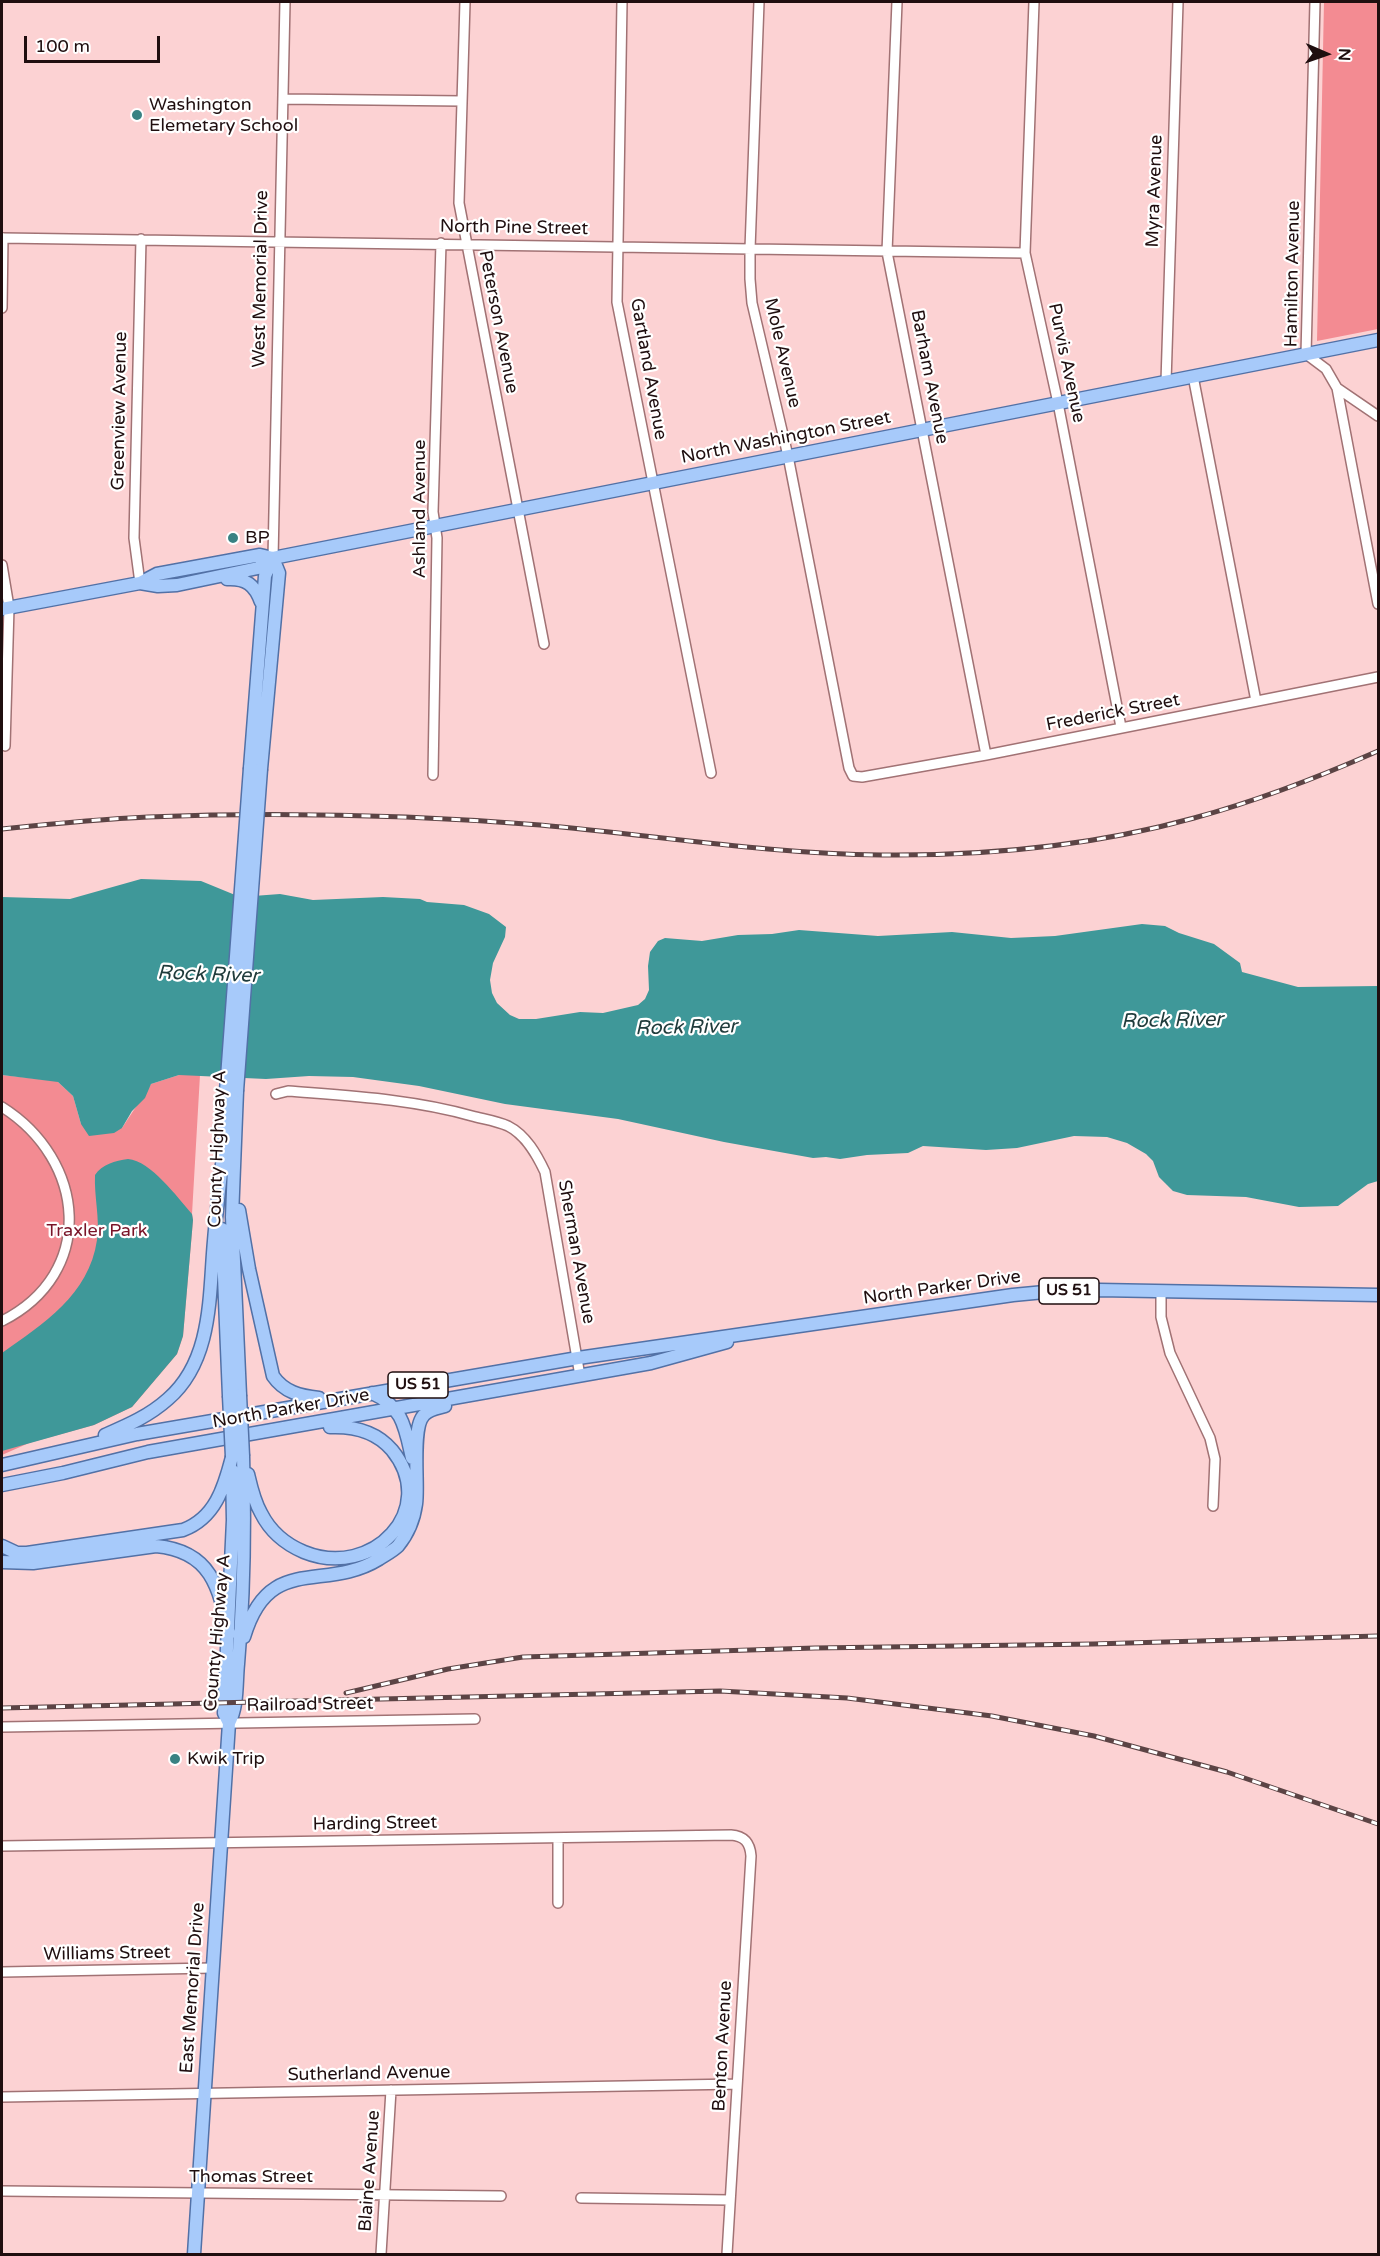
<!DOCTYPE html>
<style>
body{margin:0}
#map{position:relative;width:1380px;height:2256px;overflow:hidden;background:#fcd2d3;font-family:"Varela Round",sans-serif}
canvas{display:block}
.frame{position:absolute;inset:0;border:3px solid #1f0e0f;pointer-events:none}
.north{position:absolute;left:1296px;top:24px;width:60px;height:60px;-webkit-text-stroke:4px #fff;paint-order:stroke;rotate:92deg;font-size:16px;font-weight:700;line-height:24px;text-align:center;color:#1f0e0f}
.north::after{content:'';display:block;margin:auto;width:21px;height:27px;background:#1f0e0f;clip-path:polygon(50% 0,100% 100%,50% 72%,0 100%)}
.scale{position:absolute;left:24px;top:36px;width:136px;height:27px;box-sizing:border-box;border:3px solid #1f0e0f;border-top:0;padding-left:8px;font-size:18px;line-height:21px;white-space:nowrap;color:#1f0e0f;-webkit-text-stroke:4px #fff;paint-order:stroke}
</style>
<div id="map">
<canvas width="1380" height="2256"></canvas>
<div class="frame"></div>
<div class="north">N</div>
<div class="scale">100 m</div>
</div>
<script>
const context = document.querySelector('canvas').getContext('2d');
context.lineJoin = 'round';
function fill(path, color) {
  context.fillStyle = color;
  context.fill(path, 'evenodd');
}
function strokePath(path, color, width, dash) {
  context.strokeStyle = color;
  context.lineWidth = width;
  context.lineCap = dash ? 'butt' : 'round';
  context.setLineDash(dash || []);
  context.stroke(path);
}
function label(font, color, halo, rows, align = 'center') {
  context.font = font + ' "Varela Round",sans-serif';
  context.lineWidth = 4.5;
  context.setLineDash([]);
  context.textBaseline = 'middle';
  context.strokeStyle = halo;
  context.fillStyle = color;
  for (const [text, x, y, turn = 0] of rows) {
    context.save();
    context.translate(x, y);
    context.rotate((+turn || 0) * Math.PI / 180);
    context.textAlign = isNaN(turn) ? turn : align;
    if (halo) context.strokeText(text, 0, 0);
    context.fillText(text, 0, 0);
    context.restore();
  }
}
fill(new Path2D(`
 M1324,2H1378V329L1317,341Z
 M2,1075L57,1081L73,1096L81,1124L122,1128L151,1084L179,1075H200L192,1214L193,1220L183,1336L177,1354L132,1407L94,1425L29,1443L2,1455Z`), '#f38b92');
fill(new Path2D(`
 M141,879L201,881L240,897L280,894L313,900L383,897L420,899L427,902L464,905L489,914L506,927L505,937L493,963L490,980L492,993L497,1003L510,1015L519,1019H536L580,1012L603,1013L638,1005L645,999L649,990L648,966L650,952L658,941L665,938L702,941L738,935L772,934L799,930L878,936L952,932L1011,938L1055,936L1142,924L1165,926L1179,933L1214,944L1240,963L1242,972L1298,987L1378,986V1181L1368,1184L1338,1206L1299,1207L1246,1197L1187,1195L1173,1191L1159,1177L1153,1161L1146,1154L1127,1143L1107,1137L1074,1136L1017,1148L986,1150L923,1146L908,1153L867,1155L840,1159L826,1157L813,1158L724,1142L618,1119L505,1104L419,1086L353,1077L309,1076L266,1079L179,1075L151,1084L145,1098L132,1111L122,1128L114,1133L89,1136L81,1124L73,1096L58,1082L2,1075V897L70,899Z
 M128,1159C151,1161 177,1197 192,1214L193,1220L183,1336L177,1354L132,1407L94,1425L2,1451V1353C43,1324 89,1295 97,1240C100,1218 94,1197 95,1175C102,1164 115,1161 128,1159Z`), '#3f9899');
const minor = new Path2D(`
 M465,2L459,203L544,644
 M622,2L617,302L711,773
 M759,2L750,249V279L752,303L788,456L849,768L853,776L862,777L986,755L1378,677
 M897,2L887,252L986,755
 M1034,2L1025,253L1058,403L1121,727
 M1315,2L1306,354L1326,369L1337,388L1378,604
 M284,99L462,101
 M2,238L1025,253
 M2,308L3,238
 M1193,376L1256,701
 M1166,382L1178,2
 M1337,388L1378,416
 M273,558L285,2
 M2,565L9,607L5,746
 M140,583L134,538L141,239
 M433,775L437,538L433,512L441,243
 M276,1094L288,1091C350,1096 412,1099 472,1116C483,1119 497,1121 508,1126C526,1135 537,1155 545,1172L580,1376
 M2,1107C86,1160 97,1273 2,1321
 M1161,1292V1317L1170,1353L1210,1438L1215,1459L1213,1506
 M2,1727L475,1719
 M558,1838V1903
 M2,1846L731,1835C744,1836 750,1842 751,1856L727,2254
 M2,1972L213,1968
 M2,2097L737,2084
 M2,2191L501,2196
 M581,2198L730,2200
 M381,2254L391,2090`);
const major = new Path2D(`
 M227,579C246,578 255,585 261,602
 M140,583L158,586L177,585L258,568L273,558L1378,340
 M2,609L140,583L157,574L260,555L273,558
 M250,768L265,576L272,559
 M261,769L279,573L273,558
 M237,1091L232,1217L240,1395
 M222,1170L226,1091
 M239,1210L249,1269L273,1376C284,1392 300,1396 319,1398
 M222,1229L229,1396
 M372,1393C403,1407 405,1427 412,1458
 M105,1435C128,1425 149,1416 168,1399C213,1360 209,1295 214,1241C216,1216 219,1190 222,1164
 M2,1465L137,1434L578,1358L1013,1295L1055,1291L1099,1290L1378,1295
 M248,1474C251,1487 254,1501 261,1513C270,1531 285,1544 304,1552C373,1580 440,1509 392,1450C376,1431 354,1426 330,1427
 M2,1485L63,1473L148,1452L651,1363L727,1342
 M2,1546L17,1553H27L183,1530C215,1518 224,1488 232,1457
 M2,1562L33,1563L156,1546C211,1551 219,1587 229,1634
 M244,1637C269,1552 324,1593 379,1559C385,1555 393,1551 398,1546C407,1535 414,1519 416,1504C419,1485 411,1427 424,1415C429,1409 438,1408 445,1406
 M229,1723L224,1713L233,1520L232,1470
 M194,2254L229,1723C238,1706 236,1684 238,1664C244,1595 245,1525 243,1456`);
strokePath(minor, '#a17274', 12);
strokePath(major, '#5271a6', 15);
strokePath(minor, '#fff', 9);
strokePath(major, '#a7cafa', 12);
const rail = new Path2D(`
 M2,829C50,824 99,819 148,817C279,812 410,815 540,825C654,835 768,854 882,855C987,856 1093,846 1194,818C1257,801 1319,777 1378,751
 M346,1693L448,1669L523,1657L815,1648L1093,1644L1378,1636
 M2,1708L720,1691L847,1698L992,1716L1094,1736L1227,1772L1378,1824`);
strokePath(rail, '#5c4445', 5);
strokePath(rail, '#fff', 3, [9]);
const majorBridge = new Path2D(`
 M226,1091L250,768
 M237,1091L261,769
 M240,1395L243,1456
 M229,1396L232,1457`);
strokePath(majorBridge, '#5271a6', 15, []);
strokePath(majorBridge, '#a7cafa', 12);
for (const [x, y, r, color] of [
 [137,115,6,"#398283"],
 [233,538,6,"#398283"],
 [175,1759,6,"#398283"]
]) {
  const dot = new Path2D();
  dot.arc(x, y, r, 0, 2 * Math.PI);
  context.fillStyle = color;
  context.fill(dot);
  strokePath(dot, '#fff', 2);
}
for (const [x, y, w] of [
 [1069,1291,60],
 [418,1385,60]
]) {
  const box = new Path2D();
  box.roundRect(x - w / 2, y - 13, w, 26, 4.5);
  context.fillStyle = '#fff';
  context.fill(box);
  strokePath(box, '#1f0e0f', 1.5);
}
label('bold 16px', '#1f0e0f', null, [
 ["US 51",1069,1291],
 ["US 51",418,1385]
]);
label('18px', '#1f0e0f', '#fff', [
 ["Washington",149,105],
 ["Elemetary School",149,126],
 ["BP",245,538],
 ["Kwik Trip",187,1759]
], 'left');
label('18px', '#1f0e0f', '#fff', [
 ["Myra Avenue",1155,191,-88],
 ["North Pine Street",514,228,1],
 ["Hamilton Avenue",1293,274,-89],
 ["West Memorial Drive",261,279,-89],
 ["Peterson Avenue",498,322,79],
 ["Mole Avenue",782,353,77],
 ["Purvis Avenue",1066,363,78],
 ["Gartland Avenue",648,369,80],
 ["Barham Avenue",929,377,79],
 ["Greenview Avenue",120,411,-89],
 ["North Washington Street",786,438,-11],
 ["Ashland Avenue",420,509,-90],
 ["Frederick Street",1113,713,-11],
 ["County Highway A",218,1149,-88],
 ["Sherman Avenue",576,1252,80],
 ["North Parker Drive",942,1288,-8],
 ["North Parker Drive",291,1409,-10],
 ["County Highway A",218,1633,-85],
 ["Railroad Street",310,1705,-1],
 ["Harding Street",375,1824,-1],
 ["Williams Street",107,1954,-1],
 ["East Memorial Drive",193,1988,-86],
 ["Benton Avenue",723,2046,-87],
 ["Sutherland Avenue",369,2074,-1],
 ["Blaine Avenue",370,2171,-86],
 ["Thomas Street",251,2177]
]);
label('18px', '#7a1428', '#fff', [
 ["Traxler Park",97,1231]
]);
label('italic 20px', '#203c3c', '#fff', [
 ["Rock River",208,975,2],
 ["Rock River",1172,1021,-1],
 ["Rock River",686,1028,-1]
]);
</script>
